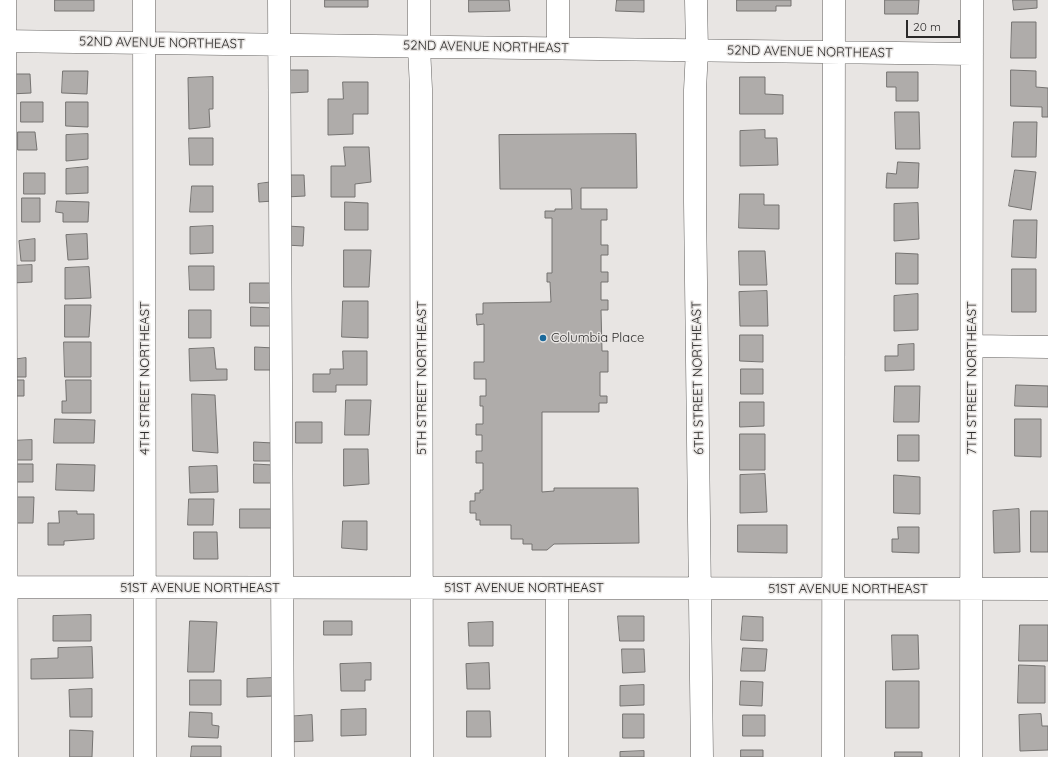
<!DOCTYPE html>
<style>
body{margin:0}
#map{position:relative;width:1048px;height:757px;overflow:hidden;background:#e8e5e3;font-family:Quicksand,sans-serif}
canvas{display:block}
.scale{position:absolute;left:906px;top:20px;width:54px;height:18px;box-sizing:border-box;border:2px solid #2b2a29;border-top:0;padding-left:5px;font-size:12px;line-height:14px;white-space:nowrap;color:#2b2a29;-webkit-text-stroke:3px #e8e5e3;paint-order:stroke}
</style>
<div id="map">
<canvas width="1048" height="757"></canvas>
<div class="scale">20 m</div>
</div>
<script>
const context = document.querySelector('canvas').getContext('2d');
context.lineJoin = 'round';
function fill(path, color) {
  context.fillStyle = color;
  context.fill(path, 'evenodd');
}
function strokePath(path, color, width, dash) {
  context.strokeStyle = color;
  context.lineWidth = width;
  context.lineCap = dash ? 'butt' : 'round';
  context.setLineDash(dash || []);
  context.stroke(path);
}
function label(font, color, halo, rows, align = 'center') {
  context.font = font + ' Quicksand,sans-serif';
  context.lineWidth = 3;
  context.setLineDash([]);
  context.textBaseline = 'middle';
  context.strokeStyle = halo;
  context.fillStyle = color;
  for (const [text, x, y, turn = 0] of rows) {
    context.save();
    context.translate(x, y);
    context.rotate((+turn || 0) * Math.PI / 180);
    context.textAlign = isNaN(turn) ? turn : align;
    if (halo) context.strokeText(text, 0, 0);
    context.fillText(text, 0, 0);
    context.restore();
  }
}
const building = new Path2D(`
 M55,0H94V11H55Z
 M325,0H368V7H325Z
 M469,0H509L510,11L469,12Z
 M617,0H644V12L616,11Z
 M737,0H791V6H776V11H737Z
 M885,0H919L918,14H885Z
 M1013,0H1037V8L1014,10Z
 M1012,22H1036V58H1011Z
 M289,70H308V92L290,93Z
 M1011,70L1036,71V87L1048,88V117H1042V107L1011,106Z
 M63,71H88L87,94L62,93Z
 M887,72H918V101H896V87H887Z
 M9,74H30L31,93L10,94Z
 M213,77V109H209L210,127L189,129L188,78Z
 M740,77H765V94L783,95V114H740Z
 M343,82H368V114H353V134L328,135V99H343Z
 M21,102H43V122H21Z
 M66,102H88V127L66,126Z
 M895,112H919L920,149H896Z
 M1014,122H1037L1036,157H1012Z
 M765,130V138H777L778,165L740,166V131Z
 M18,132H35L37,150H18Z
 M88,134V159L66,161V135Z
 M636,134L637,188H581V209H607V220H601V245H608V255H601V272H608V282H601V300H608V310H601L602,351H608V372H600V396H607V403H599V412H542V492L554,491V488H638L639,543L554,544L547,550H532V544H523V539H511V525H480V520H476V513H470V501H475V493H480V490H483V463H476V451H482V435H476V424H483V406H480V396H486V379H474V362H484V324L477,325L476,314H483V303L551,302L550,282H547V273H552V218H545V211H555V209H572L571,189H500L499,135Z
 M189,138H213V165H190Z
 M344,147H369L371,182L355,184V197H331V166H345Z
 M898,162L919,163L918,188H886L887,173L896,174Z
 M88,167V193L66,194V169Z
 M1015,170L1036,172L1031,210L1009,206Z
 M24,173H45V194H24Z
 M286,175H304L305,196L286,197Z
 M273,182V201L259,202L258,184Z
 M192,186H213V212H190Z
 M740,194H764V205H779V229L739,228Z
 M22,198H40V222H22Z
 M57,201L89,202L88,222H63V213L56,212Z
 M345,202L368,203V230H345Z
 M918,203L919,239L894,241V204Z
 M1014,220H1037L1036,258L1012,257Z
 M213,226V253L190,254V227Z
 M287,226L304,227L303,246L286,245Z
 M87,234L88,259L68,260L66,235Z
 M35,239V261H21L19,241Z
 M344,250H371L369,287H344Z
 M739,251H765L767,285H740Z
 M896,253L918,254V284H896Z
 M32,265V282L12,283L11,266Z
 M189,266H214V290H190Z
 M89,267L91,298L65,299V268Z
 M1012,269H1036V312H1012Z
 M250,283H273V303H250Z
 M767,291L768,326H740L739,292Z
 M918,294V330L894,331V296Z
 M343,301H368V338L342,337Z
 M65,305H91L89,337H65Z
 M251,307L273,308V326H251Z
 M189,310H211V338H189Z
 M740,335H763V362L740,361Z
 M64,342H91V377H65Z
 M914,344V370L885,371V356H898V345Z
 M255,347L274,348V370H255Z
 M214,348L216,369H227V380L190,381L189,349Z
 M343,351H367V385H336V392H313V374H330V369H343Z
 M26,358V377H11V360Z
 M741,369H763V394H741Z
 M10,380H24V396H10Z
 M66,380H91V413H62V401H66Z
 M1016,385L1048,386V407L1015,406Z
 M895,386H920L919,422H894Z
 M192,394L215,395L218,453L193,451Z
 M346,400H371L369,435H345Z
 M740,402H764V426L740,427Z
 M55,419L95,420L94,443H54Z
 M1015,419H1041V457L1015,456Z
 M296,422H322V443H296Z
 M740,434H765V470H740Z
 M898,435H919V461H898Z
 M32,440V460H11L10,441Z
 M254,442L273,443V461H254Z
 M344,449H368L369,484L344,486Z
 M10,464H33V482H10Z
 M57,464L95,465L94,491L56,490Z
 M254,464L273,465V483H254Z
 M217,466L218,492L190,493L189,467Z
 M765,474L767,512L740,513V475Z
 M894,475L920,477V514L894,513Z
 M10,497H34L33,523H10Z
 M189,499H214L213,525H188Z
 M240,509H274V528H240Z
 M1019,509L1020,552L994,553L993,511Z
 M59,511H77V514H94V539L64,541V545H48V523H59Z
 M1031,511H1048V552H1031Z
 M343,521H367V550L342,548Z
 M738,525H787V553L738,552Z
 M898,527H919V553L892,552V539H898Z
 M194,532H217L218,559H194Z
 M91,615V641H53V616Z
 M618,616H644V641H620Z
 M743,616L763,617V641L741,640Z
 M190,621L217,622L214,672H188Z
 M324,621H352V635H324Z
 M493,622V646H469L468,623Z
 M1020,625H1048V661H1019Z
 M892,635H918L919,669L893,670Z
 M92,647L93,678L31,679V659L58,658V648Z
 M743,648L767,649L765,671H741Z
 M622,649H644L645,672L623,673Z
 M371,663V680H365V691H341L340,664Z
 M489,663L490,689H467L466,664Z
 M1019,665L1045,666V703H1018Z
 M273,678V696L247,697V679Z
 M190,680H221V705H190Z
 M741,681L763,682L762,706L740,705Z
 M886,681H919V728H886Z
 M644,685V705L620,706V686Z
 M92,689V717H70L69,690Z
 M366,709V735L341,736V710Z
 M467,711H490L491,737H467Z
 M190,712L212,713V725L219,726L218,738L189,737Z
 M623,714H644V738H623Z
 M1041,714L1042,726H1048V750L1020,751L1019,715Z
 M312,715L313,741L286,742L285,717Z
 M743,715H765V736H743Z
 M70,730L93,731L92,757H70Z
 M192,746H221V757H191Z
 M741,750H763V757H741Z
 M644,751V757H620V752Z
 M895,752H922V757H895Z`);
fill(building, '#afacaa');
strokePath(building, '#757371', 1);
const minor = new Path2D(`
 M5,0L7,757
 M144,0L145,757
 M279,0L283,757
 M419,0V47L421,89L422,757
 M558,0V48
 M696,0L697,50L695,90V202L702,757
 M0,41L972,54
 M972,346L1048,347
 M0,587L1048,589
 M557,589V757
 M833,757L834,0
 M971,757L972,0`);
strokePath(minor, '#646260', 23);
strokePath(minor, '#fff', 22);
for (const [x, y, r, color] of [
 [543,338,4,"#1a699b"]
]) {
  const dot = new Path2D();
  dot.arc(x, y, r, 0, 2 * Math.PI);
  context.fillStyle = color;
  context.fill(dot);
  strokePath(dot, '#e8e5e3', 1.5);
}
label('13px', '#2b2a29', '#e8e5e3', [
 ["52ND AVENUE NORTHEAST",162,43,1],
 ["52ND AVENUE NORTHEAST",486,47,1],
 ["52ND AVENUE NORTHEAST",810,52,1],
 ["4TH STREET NORTHEAST",145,378,-90],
 ["5TH STREET NORTHEAST",422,378,-90],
 ["6TH STREET NORTHEAST",698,378,-91],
 ["7TH STREET NORTHEAST",972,378,-90],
 ["51ST AVENUE NORTHEAST",200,588],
 ["51ST AVENUE NORTHEAST",524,588],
 ["51ST AVENUE NORTHEAST",848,589]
]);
label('13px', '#2b2a29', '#e8e5e3', [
 ["Columbia Place",551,338]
], 'left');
</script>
